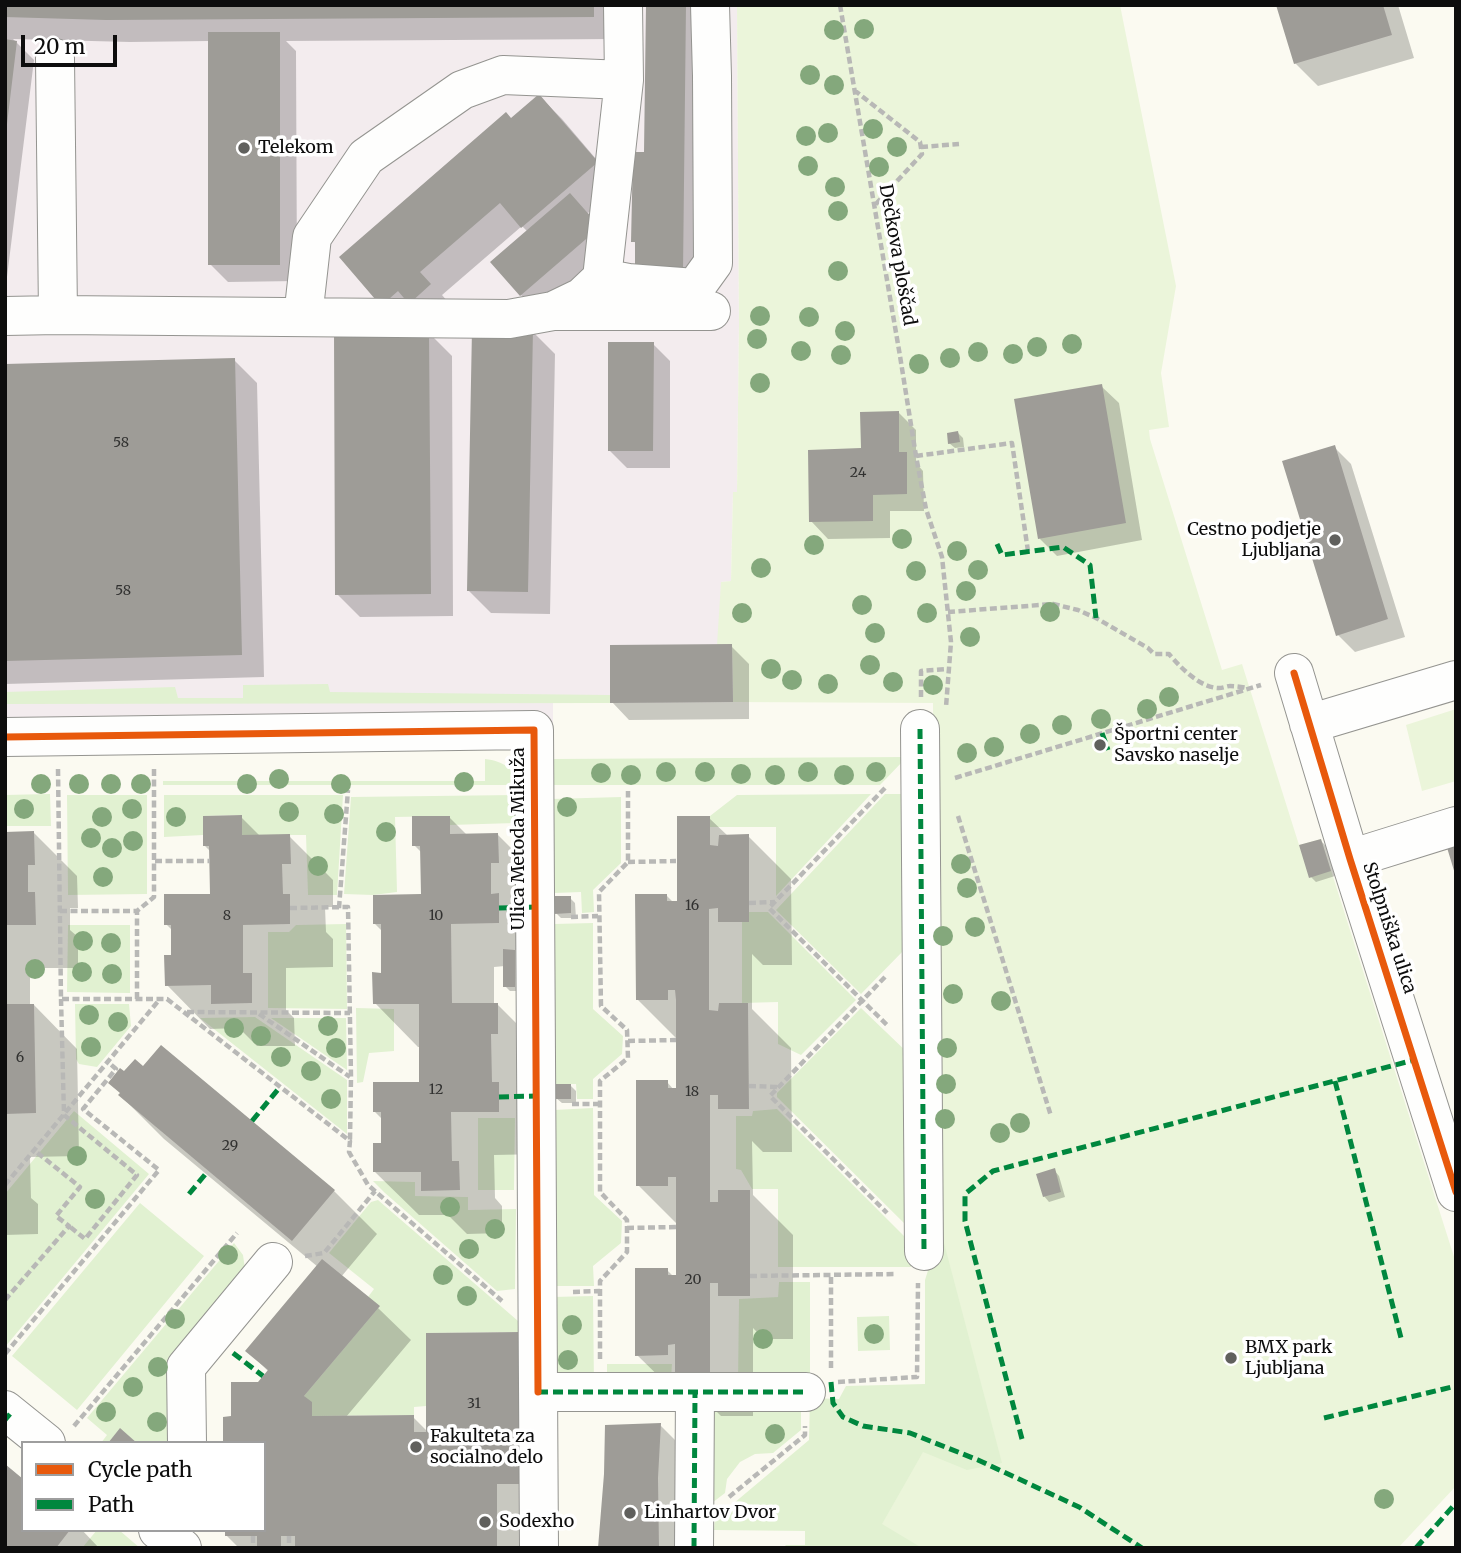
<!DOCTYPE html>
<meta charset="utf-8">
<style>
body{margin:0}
#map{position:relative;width:1461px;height:1553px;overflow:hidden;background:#fbfaf1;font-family:Merriweather,serif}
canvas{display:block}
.frame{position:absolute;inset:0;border:7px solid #0d0d0d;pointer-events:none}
.legend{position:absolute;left:21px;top:1441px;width:245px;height:91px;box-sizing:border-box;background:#fff;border:2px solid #9e9e9e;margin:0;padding:9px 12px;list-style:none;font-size:21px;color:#0d0d0d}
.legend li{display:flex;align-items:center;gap:14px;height:35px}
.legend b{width:35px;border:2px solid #9e9e9e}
.scale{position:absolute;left:21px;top:35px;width:96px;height:32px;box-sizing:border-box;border:4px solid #0d0d0d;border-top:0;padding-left:9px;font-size:21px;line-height:24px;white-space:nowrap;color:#0d0d0d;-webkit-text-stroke:5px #fff;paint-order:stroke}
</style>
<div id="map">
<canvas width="1461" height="1553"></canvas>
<div class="frame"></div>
<ul class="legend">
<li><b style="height:9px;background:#e8590c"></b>Cycle path</li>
<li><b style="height:9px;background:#00873e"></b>Path</li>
</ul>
<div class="scale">20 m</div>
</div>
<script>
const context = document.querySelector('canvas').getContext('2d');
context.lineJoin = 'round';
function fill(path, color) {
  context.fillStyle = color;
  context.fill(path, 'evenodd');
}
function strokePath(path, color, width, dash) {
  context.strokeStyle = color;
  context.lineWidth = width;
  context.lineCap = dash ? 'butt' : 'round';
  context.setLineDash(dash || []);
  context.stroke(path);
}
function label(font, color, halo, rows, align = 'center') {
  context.font = font + ' Merriweather,serif';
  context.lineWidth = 7;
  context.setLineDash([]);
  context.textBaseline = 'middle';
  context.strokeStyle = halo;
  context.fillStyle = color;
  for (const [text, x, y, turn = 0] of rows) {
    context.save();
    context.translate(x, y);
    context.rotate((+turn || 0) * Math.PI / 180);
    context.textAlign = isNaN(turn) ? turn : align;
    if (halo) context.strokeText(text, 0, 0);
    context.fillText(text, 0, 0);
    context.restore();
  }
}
fill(new Path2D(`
 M5,5H737L739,324L737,492L733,493L731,581L721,582L732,644L733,702L553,703V723L5,724Z`), '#f3ecee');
fill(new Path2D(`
 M328,684L330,692L610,695V703L5,704V692L175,687L178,698H243V685Z
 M905,757L904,760L880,785H553V759Z
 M485,759C504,761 513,769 523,785H163V781H485Z
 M50,794L51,826H5V795Z
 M871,794L776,896V827H710V816L737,795Z
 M885,794H906L907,947L861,994L776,910Z
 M67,795H147V894L68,895Z
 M164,795H343L337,895H308L306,835H242L241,815L203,816V835L164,837Z
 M515,795V823L450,825V816L395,817L397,892L373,895L344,894L351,797Z
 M621,797V863L593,890L594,912L582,913L581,892L554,893L552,799Z
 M749,912H768L856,1000L801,1055L778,1044V1002L742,1003V922H749Z
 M593,923V1009L623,1036L622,1054L593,1079V1099H577L576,1084H555L554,924Z
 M346,924L347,1009L268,1008V932H289L296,925Z
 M68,925H130V993L67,992Z
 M75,1004H129L131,1026L97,1067L79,1064L76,1059Z
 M356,1008L394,1009V1051L369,1053L363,1082L357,1083Z
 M861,1008L910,1055L912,1231L777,1097V1093Z
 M255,1017L347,1080V1134L200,1018Z
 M271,1018H346L347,1070Z
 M593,1108L594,1195L622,1221L621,1243L593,1266L594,1286H554V1110Z
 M777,1109L910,1242L911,1267H778V1189H752L741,1170L736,1169V1116H752L753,1111Z
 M74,1111L149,1174L5,1347V1194Z
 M478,1118H515L514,1190H478Z
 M373,1181L415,1182V1196L468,1197V1210L516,1209L515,1289L497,1291L385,1193Z
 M378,1200L525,1327L521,1332L426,1333V1406L414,1407V1415L312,1416L304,1396L379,1307L368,1297L374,1289L329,1253L371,1202Z
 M140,1203L204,1256L77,1410L12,1356Z
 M938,1239L1456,1263L1003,1464L981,1468L1132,1548H783L786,1545H805V1531L714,1530L715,1519L809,1440L810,1398L839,1399L846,1386L925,1384V1280Z
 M234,1243L243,1255L245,1269L173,1443H137L120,1429L108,1443H101L107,1435L87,1418Z
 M779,1282H810V1384L607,1386V1364H672L671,1379L738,1380L739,1299L778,1297Z
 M593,1296L594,1386L555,1387L553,1297Z
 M889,1316L890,1350L858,1351L857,1317Z
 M704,1400H801V1430L773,1453L755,1454L740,1462L727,1479L725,1493L708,1506Z
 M97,1530H119L140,1548H82Z`), '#e1f1d1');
fill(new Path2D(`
 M737,5H1120L1176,286L1161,373L1169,427L1149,430L1150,439L1222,670L1242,664L1299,845L1321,839L1456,1263V1486L1398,1548H922L882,1524L923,1452L967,1470L1002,1463L943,1239L934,910L933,703L733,702L732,645H717L721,582L731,581L733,492H737L739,324Z
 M1456,709V781L1422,791L1406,725Z`), '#ebf5da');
fill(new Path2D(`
 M5,5H617V39L286,41L296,51L297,281L228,282L210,264V41L130,42L13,39L34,60L5,293Z
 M648,5H703L700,288L633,241L646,154Z
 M1278,5H1398L1414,58L1318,86L1295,63Z
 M539,96L562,119L619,186L588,213L616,246L538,312L521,295L528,232L522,226L442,295L453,308L382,305L511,120Z
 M532,331L555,354L550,614L491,613L468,590Z
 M429,333L452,356L453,616L360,617L337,594Z
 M653,344L670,361V468H627L610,451Z
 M234,360L257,383L264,677L5,684V366Z
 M1101,386L1119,403L1142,540L1057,556L1040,539Z
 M899,413L916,430V463L923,471L924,511H890V538L828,539L811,521Z
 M958,433L963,438L964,447L955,448L949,443Z
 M1334,447L1351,464L1405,637L1355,652L1338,635Z
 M731,646L749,664V719L629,720L612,702Z
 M241,817L261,837L289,836L333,880V907H325L326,932L333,939V967L286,968V1010L294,1018L295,1046H257L239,1028L210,1029L167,985L173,957V931L166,924L212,895L211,852L205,846Z
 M450,818L467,835H498L541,878L519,991H510L505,986V966L494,967V1004H497L541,1048L542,1154L494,1155L495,1198L502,1206V1233L467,1234L448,1215H419L375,1172L383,1144V1120L375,1112L421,1083V1047H418L375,1003L383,975L382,931L374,923L423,896L422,853L414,845Z
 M709,818L728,836H748L791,879L792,965H763L752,954V1009L791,1048L792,1152H763L752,1141L753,1195L793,1235V1339H764L753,1328V1416H721L703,1398H681L637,1355L667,1270L674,1277L678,1276V1225L638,1185L667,1082L674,1090H678L677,1039L638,1000L667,896L674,903H678Z
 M34,833L77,876L78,908H70V930L78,937V968H30V1005H34L77,1049L79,1156L30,1157L31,1198L38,1204V1234L5,1235V834Z
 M1321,841L1326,846L1335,876L1316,882L1311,877Z
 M570,898L575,903L576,918H561L556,913Z
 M570,1085L576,1091V1103H562L556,1098Z
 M120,1095L334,1191L377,1234L341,1277L378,1308L411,1340L346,1417H413L428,1432L520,1334L529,1548H239L226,1535L264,1530V1443L233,1418L269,1372L248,1351L318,1267L164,1139Z
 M1054,1170L1059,1176L1065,1197L1049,1202L1044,1196Z
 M660,1425L693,1458L691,1548H600Z
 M23,1530H82L99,1548H5Z`), '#0003');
fill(new Path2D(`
 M5,5H594V17L106,20L5,17Z
 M646,5H686L683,271L635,270V242H631L633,152H644Z
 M1276,5H1383L1392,35L1294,64Z
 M208,32H280V265H208Z
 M5,39L17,41L7,124H5Z
 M539,94L598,162L521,228L500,203L420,272L431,284L409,304L398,291L381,306L339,257L506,112L511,118Z
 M570,193L600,227L520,296L490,262Z
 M472,329H533L528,592L467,591Z
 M429,331L431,594L335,595L334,332Z
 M608,342H654L653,451H608Z
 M235,358L242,655L5,661V364Z
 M1102,384L1126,523L1038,539L1014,399Z
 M899,411V452H907V494L873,495V521L809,522L808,450L861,448L860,412Z
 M958,431L960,442L948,444L947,433Z
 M1335,445L1388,619L1336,636L1282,461Z
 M732,644L733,702L610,703V645Z
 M242,815V835L290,834L291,864H282L283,894H290V924L243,925V973H252V1003L211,1004V985L165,986L164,955H171V925H164V894H210L209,846H203V816Z
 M412,816H450V834L498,833L499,863H491V894L499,893V923L451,924L452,1003H498V1034H491L492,1082H499V1112H451L452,1161H459L460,1190L421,1191V1172H373V1143H381V1112H373V1082H419V1004H373L372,972L381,973V924H373V895L421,894L420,846H412Z
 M677,816H710V845L718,846L719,835L749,834V922H718V908L709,909V1010L718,1011L719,1003H748L749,1109H718V1095H710V1202H718V1190H750V1296H718V1283H710V1373H675V1344L668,1345V1355L635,1356V1268H668V1275H676V1177H668V1186H636V1080H668V1088H676V1000L675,990H668V1000H636L635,894H667V901H677Z
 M34,831L35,865H28V892H35L36,925H5V832Z
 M1456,837V874H1455L1445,841Z
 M1321,839L1331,871L1309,878L1299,845Z
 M553,896H571V913L554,914Z
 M503,949L515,950V987H503Z
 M5,1004H34L36,1113L5,1114Z
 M161,1045L335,1190L292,1241L118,1095L120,1093L108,1083L120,1068L124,1071L135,1059L143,1066Z
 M555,1084H571V1099H555Z
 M1055,1168L1061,1192L1043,1197L1036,1174Z
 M322,1259L380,1306L304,1396L312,1402V1416L414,1415V1432H426V1333L521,1332V1484H497V1548H295V1536H281V1546H257V1536H225V1530H264V1443H223V1417L231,1416V1382H258L268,1370L245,1351Z
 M661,1423L658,1478L659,1548H598L604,1474L605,1425Z
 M120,1428L137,1443H108Z
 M5,1464L23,1479V1530H70L56,1548H5Z`), '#9e9c97');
const minor = new Path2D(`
 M55,58L58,315
 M602,278L628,283L695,288L713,263L712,76L710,5
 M555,311H711
 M5,316L58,315L509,319L553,311L582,297L602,278L624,80L623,5
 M303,317L312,237L366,157L462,90L503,75L624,80
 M1294,673L1350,859L1456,1192
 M1309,724L1456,680
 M920,729L924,1251
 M5,737L534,730L539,1548
 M1350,859L1456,826
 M538,1392H806
 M5,1410L46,1443
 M187,1443L186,1367L273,1262
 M158,1530L182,1548
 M694,1548L695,1393`);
strokePath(minor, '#949490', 40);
strokePath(new Path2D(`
 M840,5L900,356L916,456L926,509L942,557L951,642L946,707
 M854,90L920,142L922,154L875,205
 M921,147L959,144
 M916,456L1012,443L1028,551
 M948,612L1053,604L1078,610L1096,618L1148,648L1154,654H1169C1180,667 1200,688 1219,688C1223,688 1227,686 1230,686C1236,686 1242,687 1247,688
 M921,697V671L949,669
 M58,769L61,999H167L350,1141L349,1152L368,1185L502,1301
 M955,778L1261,685
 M885,788L769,908L887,1025
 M958,816L1051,1116
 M155,861H210
 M628,862L676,861
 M749,903L775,902
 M290,908L348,907L351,1077L350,1140
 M339,908L348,790
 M60,911H137
 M571,917L598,916
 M885,977L770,1096L887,1213
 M61,999L64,1115L137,1175L85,1239L69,1226
 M137,999V911L154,897V767
 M187,1012L350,1013
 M259,1014L350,1077
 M628,1041L676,1040
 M749,1086L778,1087
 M572,1104H600
 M5,1185L160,999
 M627,1228L676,1227
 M305,1256L324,1253L375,1191
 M750,1276L897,1274
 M573,1292L600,1291
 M5,1300L69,1226L56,1216L80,1187L34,1150
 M5,1354L159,1170L83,1109L116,1069L108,1062
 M600,1359V1281L627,1252V1220L600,1192V1081L628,1058L627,1030L601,1006L599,892L628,862V791
 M831,1368V1274
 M838,1382L917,1377L918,1283
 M74,1426L237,1233
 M729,1497L805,1435V1426
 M253,1536V1548
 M289,1536V1548`), '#b8b8b6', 4.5, [7, 3.5]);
strokePath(minor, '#fefefd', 38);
strokePath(new Path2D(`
 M997,544L1002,555L1063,547L1090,565L1096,618
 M920,729L924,1251
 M1102,733L1108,750
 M499,908L535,907
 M1335,1081L1401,1338
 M499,1097L536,1096
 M252,1121L280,1087
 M189,1194L208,1171
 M233,1353L263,1376
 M831,1382L833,1403L843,1417L863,1426L910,1433L978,1460L1079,1507L1142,1548
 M538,1392H806
 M1324,1418L1456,1386
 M5,1420L10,1414
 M1022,1439L965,1221V1194L993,1171L1414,1060
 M694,1548L695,1393
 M1416,1548L1456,1503`), '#00873e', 5, [10, 5]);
strokePath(new Path2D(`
 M1294,673L1350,859L1456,1192
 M5,737L534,730L538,1392`), '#e8590c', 7);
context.fillStyle = '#84a87c';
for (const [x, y] of [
 [864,29],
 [834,30],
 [810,75],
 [834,85],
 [873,129],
 [828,133],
 [806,136],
 [897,147],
 [808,166],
 [879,167],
 [835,187],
 [838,211],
 [838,271],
 [760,316],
 [809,317],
 [845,331],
 [757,339],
 [1072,344],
 [1037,347],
 [801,351],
 [978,352],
 [1013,354],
 [841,355],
 [950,358],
 [919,364],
 [760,383],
 [902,539],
 [814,545],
 [957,551],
 [761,568],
 [978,570],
 [916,571],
 [966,591],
 [862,605],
 [1050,612],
 [742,613],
 [927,613],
 [875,633],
 [970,637],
 [870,665],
 [771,669],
 [792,680],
 [893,682],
 [828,684],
 [933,685],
 [1169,697],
 [1147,709],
 [1101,719],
 [1062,725],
 [1030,734],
 [994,747],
 [967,753],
 [666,772],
 [705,772],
 [808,772],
 [876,772],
 [601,773],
 [741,774],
 [631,775],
 [775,775],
 [844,775],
 [279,779],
 [464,782],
 [41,784],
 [79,784],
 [111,784],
 [141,784],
 [247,784],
 [341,784],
 [567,807],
 [24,809],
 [132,809],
 [289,812],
 [334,814],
 [102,817],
 [176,817],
 [386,832],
 [91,838],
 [133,841],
 [112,848],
 [961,864],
 [318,866],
 [103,877],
 [967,888],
 [975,927],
 [943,936],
 [83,941],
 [111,943],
 [35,969],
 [82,972],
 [112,974],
 [953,994],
 [1001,1001],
 [89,1015],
 [118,1022],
 [328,1026],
 [234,1028],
 [261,1036],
 [91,1047],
 [336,1048],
 [947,1048],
 [281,1057],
 [311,1071],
 [946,1084],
 [331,1099],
 [945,1119],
 [1020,1123],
 [1000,1133],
 [77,1156],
 [95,1199],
 [450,1207],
 [495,1229],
 [469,1249],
 [228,1255],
 [443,1275],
 [467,1296],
 [175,1319],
 [572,1325],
 [874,1334],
 [763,1339],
 [568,1360],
 [158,1367],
 [133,1387],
 [106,1412],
 [157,1422],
 [775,1434],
 [1384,1499]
]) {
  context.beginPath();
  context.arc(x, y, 10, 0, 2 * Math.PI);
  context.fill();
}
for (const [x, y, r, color] of [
 [244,148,7,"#60605d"],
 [1335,540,7,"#60605d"],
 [1100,745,7,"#60605d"],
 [1231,1358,7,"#60605d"],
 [416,1447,7,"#60605d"],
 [630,1513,7,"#60605d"],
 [485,1522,7,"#60605d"]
]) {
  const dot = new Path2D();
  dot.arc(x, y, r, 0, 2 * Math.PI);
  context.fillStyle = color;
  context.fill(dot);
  strokePath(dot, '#fff', 2.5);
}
label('14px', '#313130', null, [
 ["58",121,443],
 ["24",858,473],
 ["58",123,591],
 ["16",692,906],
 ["8",227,916],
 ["10",436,916],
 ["6",20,1058],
 ["12",436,1090],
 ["18",692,1092],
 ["29",230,1146],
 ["20",693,1280],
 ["31",474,1404]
]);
label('18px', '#0d0d0d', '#fff', [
 ["Telekom",258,148],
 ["Cestno podjetje",1321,530,"right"],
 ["Ljubljana",1321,551,"right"],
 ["Športni center",1114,735],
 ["Savsko naselje",1114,756],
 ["BMX park",1245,1348],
 ["Ljubljana",1245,1369],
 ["Fakulteta za",430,1437],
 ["socialno delo",430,1458],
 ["Linhartov Dvor",644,1513],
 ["Sodexho",499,1522]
], 'left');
label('18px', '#0d0d0d', '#fff', [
 ["Dečkova ploščad",897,255,80],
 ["Ulica Metoda Mikuža",519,839,-90],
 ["Stolpniška ulica",1389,928,72]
]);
</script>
